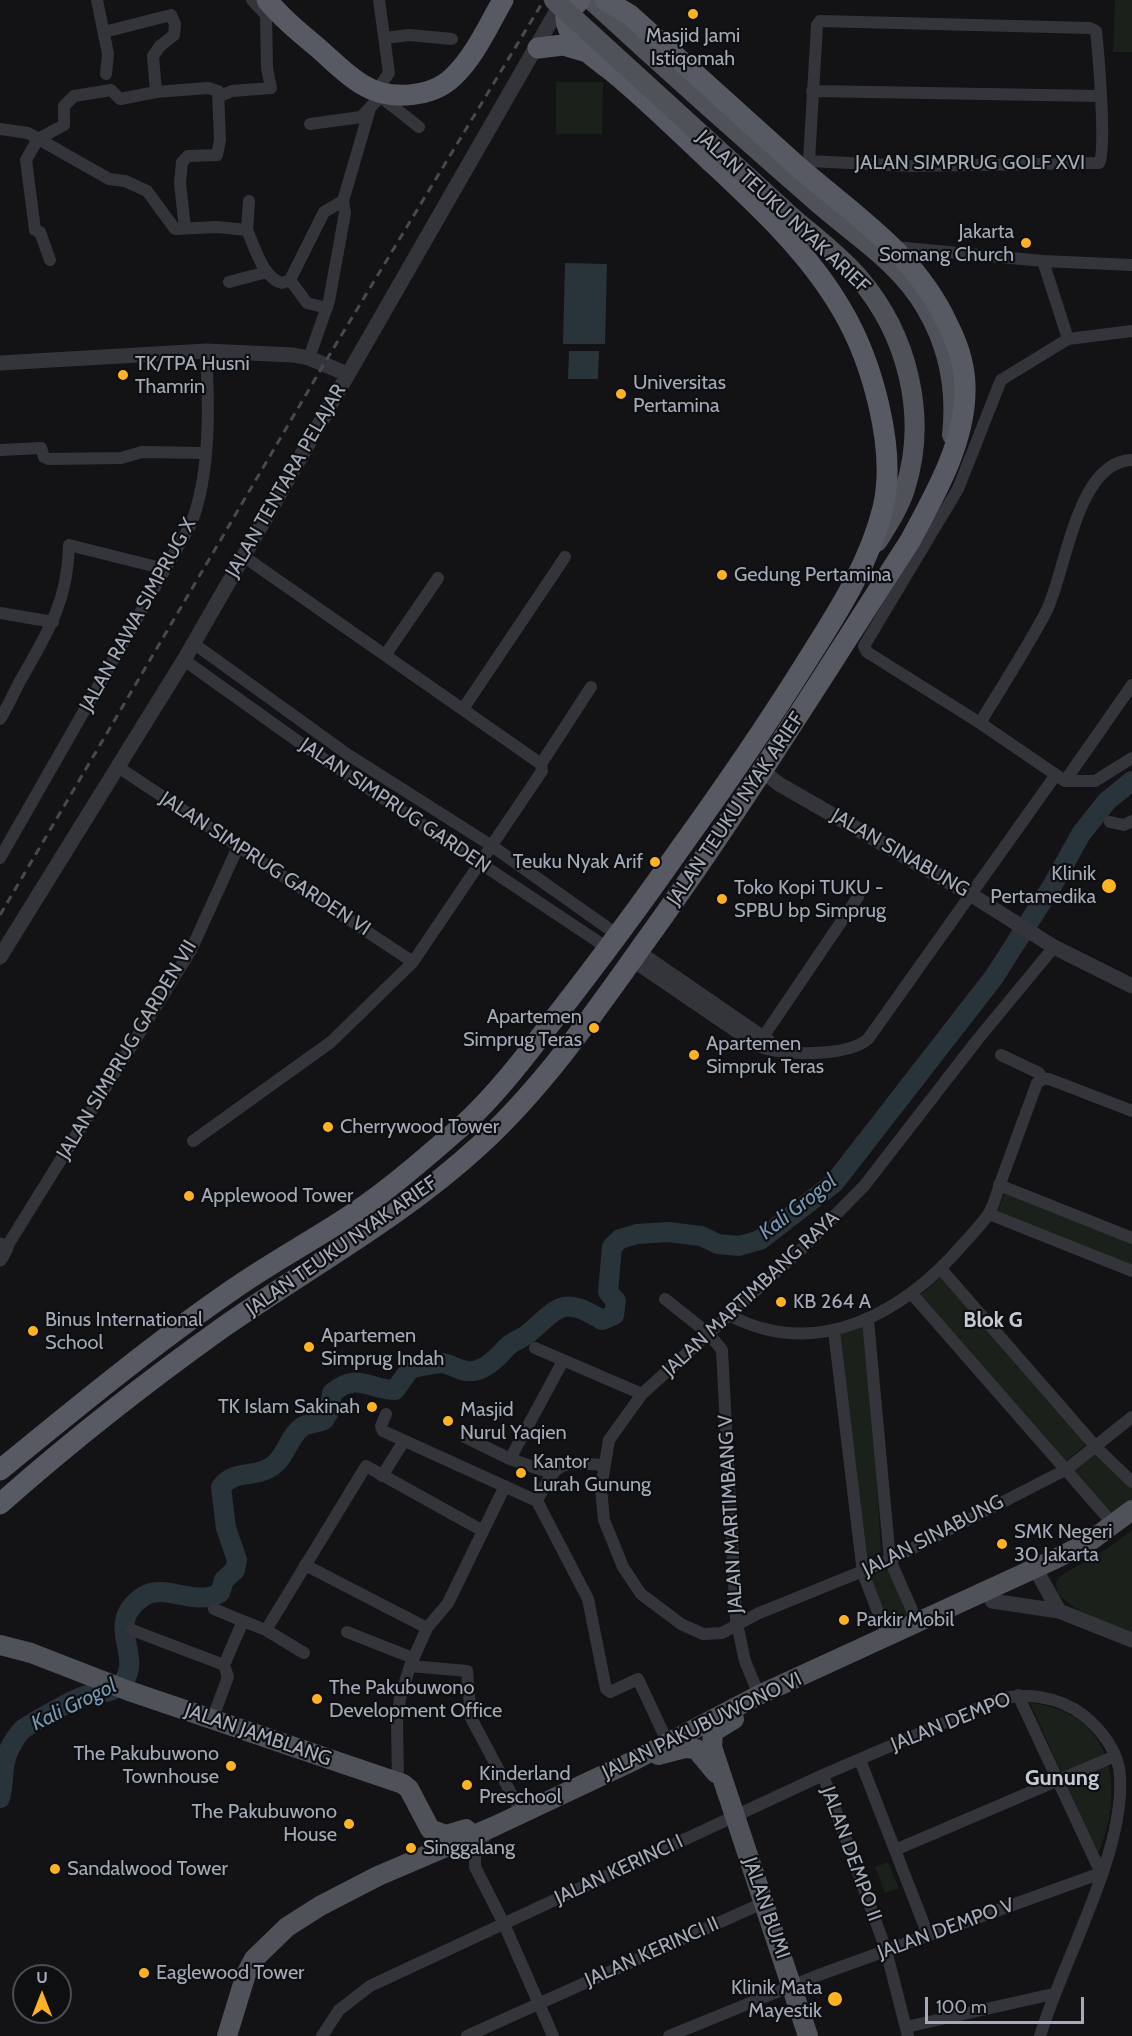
<!DOCTYPE html>
<style>
body{margin:0}
#map{position:relative;width:1132px;height:2036px;overflow:hidden;background:#131316;font-family:Cabin,sans-serif}
canvas{display:block}
.north{position:absolute;left:12px;top:1964px;width:60px;height:60px;box-sizing:border-box;background:#0e0f11;border:2px solid #4a4d53;border-radius:50%;rotate:0deg;font-size:16px;font-weight:700;line-height:24px;text-align:center;color:#a4aab7}
.north::after{content:'';display:block;margin:auto;width:21px;height:27px;background:#ffb222;clip-path:polygon(50% 0,100% 100%,50% 72%,0 100%)}
.scale{position:absolute;left:925px;top:1997px;width:159px;height:27px;box-sizing:border-box;border:3px solid #a4aab7;border-top:0;padding-left:8px;font-size:18px;line-height:21px;white-space:nowrap;color:#a4aab7;-webkit-text-stroke:4px #0e0f11;paint-order:stroke}
</style>
<div id="map">
<canvas width="1132" height="2036"></canvas>
<div class="north">U</div>
<div class="scale">100 m</div>
</div>
<script>
const context = document.querySelector('canvas').getContext('2d');
context.lineJoin = 'round';
function fill(path, color) {
  context.fillStyle = color;
  context.fill(path, 'evenodd');
}
function strokePath(path, color, width, dash) {
  context.strokeStyle = color;
  context.lineWidth = width;
  context.lineCap = dash ? 'butt' : 'round';
  context.setLineDash(dash || []);
  context.stroke(path);
}
function label(font, color, halo, rows, align = 'center') {
  context.font = font + ' Cabin,sans-serif';
  context.lineWidth = 4.5;
  context.setLineDash([]);
  context.textBaseline = 'middle';
  context.strokeStyle = halo;
  context.fillStyle = color;
  for (const [text, x, y, turn = 0] of rows) {
    context.save();
    context.translate(x, y);
    context.rotate((+turn || 0) * Math.PI / 180);
    context.textAlign = isNaN(turn) ? turn : align;
    if (halo) context.strokeText(text, 0, 0);
    context.fillText(text, 0, 0);
    context.restore();
  }
}
fill(new Path2D(`
 M1115,0H1132V52H1113Z
 M556,82H603L602,134H556Z
 M1005,1193L1132,1244V1266L997,1212Z
 M943,1275L1090,1441L1064,1463L918,1297Z
 M868,1321L881,1552L859,1562L840,1331Z
 M1098,1449L1132,1484V1503L1113,1520L1070,1472Z
 M1132,1530V1632L1085,1615L1058,1595L1056,1582L1060,1576L1108,1548Z
 M889,1568L911,1619L889,1628L867,1577Z
 M1030,1703C1112,1711 1127,1787 1098,1854Z
 M888,1862L899,1888L885,1893L875,1867Z`), '#19211a');
fill(new Path2D(`
 M565,263L607,264L605,344H563Z
 M569,351H599L598,379H568Z`), '#29333a');
strokePath(new Path2D(`
 M0,1798C4,1786 2,1771 6,1758C8,1750 16,1736 22,1730C26,1726 74,1699 81,1697C97,1691 111,1696 123,1682C144,1656 102,1623 144,1596C166,1583 194,1607 220,1593L224,1580L235,1570L237,1560L226,1528L221,1487C234,1469 255,1478 271,1467C286,1458 288,1437 302,1427C308,1423 318,1423 324,1420L329,1412L332,1393C358,1371 369,1390 395,1390L410,1369C417,1367 436,1363 442,1363C452,1364 461,1373 473,1371C486,1370 499,1356 507,1347C514,1340 523,1339 530,1332C560,1306 563,1296 602,1320L614,1315L616,1301L608,1292L612,1247L620,1239L637,1234L668,1232L701,1236L718,1244L739,1246L760,1240L834,1183L994,977L1052,886L1081,834L1107,801L1132,781`), '#29333a', 20);
strokePath(new Path2D(`
 M97,0L108,54L106,74
 M104,32L171,15L175,24L174,35L160,46L153,56L156,92L208,88L218,91L220,140L217,155L188,156L182,162L180,183L185,228
 M385,38L409,35L452,39
 M376,91L389,73L379,0
 M812,91L1100,96
 M220,96L232,91L271,88L267,68L266,15L252,0
 M381,97L419,127
 M310,124L361,117L384,93
 M0,129L28,133L109,179L125,181L147,191L175,229L217,227L247,230C254,245 263,279 282,283L290,280
 M803,170L809,161L817,25L820,21L1090,28L1096,31C1098,49 1107,154 1099,163L910,166L809,161
 M247,230L249,201
 M895,247L1043,261L1132,265
 M50,260L40,232L35,230L26,160L38,139L64,125V106L74,96L111,90L120,99L156,92
 M1043,261L1068,339
 M229,282L267,272
 M327,308L307,303L290,280L324,212L343,201
 M1132,331L1068,339L1001,380L958,489L864,646L867,652L980,723L1065,781H1095L1132,758
 M309,358L329,301L345,213L343,201L369,112
 M0,450L41,448L44,457L48,459L121,458L142,452L205,453
 M243,556L541,764
 M0,613L53,622
 M193,643L347,754L492,846L619,936
 M386,654L438,578
 M184,660L303,745L609,949
 M463,709L565,557
 M0,719C9,705 15,689 24,674C50,629 68,598 69,545L165,569
 M980,723C1002,686 1026,650 1046,612C1066,573 1076,461 1132,460
 M541,764L591,687
 M118,767L413,962
 M1065,781L1132,685
 M1110,822L1124,825L1132,821
 M0,858L191,524C211,473 209,405 206,351
 M1054,947L978,1039L864,1186L806,1245L642,1394L609,1440L601,1488L604,1520L623,1567L641,1594L681,1624L703,1634L722,1633L757,1614L890,1560L1067,1469L1132,1417
 M639,951L770,1041
 M632,961L757,1046C783,1056 847,1057 868,1039L1055,776
 M757,1046L858,897
 M1001,1055L1039,1073L1043,1079H1049L1132,1111
 M193,1141L331,1042L413,962L542,771L541,764
 M999,1185L1132,1238
 M989,1214L1132,1271
 M6,1248L191,950L238,847
 M941,1269L1096,1447L1132,1482
 M912,1294L1114,1525
 M665,1299L709,1334L722,1350L736,1619L745,1661L759,1695
 M729,1315C818,1362 905,1312 964,1243C972,1234 981,1225 988,1215C994,1206 997,1192 1001,1181C1013,1148 1025,1116 1037,1083L1043,1079
 M868,1320L890,1560L918,1624
 M834,1331L863,1573L888,1638
 M535,1348L642,1394
 M386,1414L381,1426L383,1431L537,1501
 M465,1437L510,1459L551,1473
 M510,1459L563,1361
 M382,1476L404,1441
 M537,1501L588,1599L606,1689L610,1692L638,1679L667,1741
 M537,1501C556,1462 560,1461 603,1465
 M305,1565L427,1628
 M214,1609L243,1621
 M132,1630L224,1665
 M266,1630L304,1653
 M347,1632L413,1658
 M410,1666L467,1671L471,1718L521,1812
 M212,1720L228,1677L224,1665L243,1621L266,1630L366,1466L483,1531
 M860,1760L928,1935
 M823,1775L886,1950L908,2036
 M398,1782L397,1722L400,1698L410,1666L427,1628L448,1603L505,1486
 M489,1832L475,1848V1867L504,1924L553,2036
 M895,1850L1115,1756
 M906,2027L1053,1994
 M322,2036L339,2010L370,1986L823,1775L997,1700C1026,1692 1058,1696 1083,1715C1101,1729 1119,1752 1120,1776C1125,1853 1063,1960 1040,2036
 M467,2036L765,1902
 M669,2036L816,1976L1101,1873L1018,1695`), '#34353b', 12);
strokePath(new Path2D(`
 M0,363L206,351L293,355L309,358L347,374
 M764,772L779,784L970,894L1054,947L1132,986
 M0,957L184,660L563,0
 M0,1245L6,1248L0,1259
 M1035,1568L1059,1611
 M992,1601L1059,1611L1132,1640`), '#34353b', 15);
strokePath(new Path2D(`
 M591,0C666,69 742,137 819,204C856,236 901,264 926,308C949,347 957,390 952,435
 M784,210C808,232 838,253 859,278C908,335 928,417 905,489C899,508 887,526 877,542
 M0,1645L31,1653L129,1691L403,1784L409,1789L430,1829L446,1835L466,1829
 M734,1719L713,1732L712,1747L808,2036
 M658,1755L685,1748L696,1749L716,1773
 M227,2036L246,1974L254,1959L287,1927L320,1906L378,1876L495,1826L635,1760L759,1695L1053,1560L1089,1542L1132,1510`), '#50525a', 20);
strokePath(new Path2D(`
 M267,0C282,18 299,32 317,47C332,60 346,75 363,85C389,101 431,98 453,77C475,56 488,26 503,0
 M538,48L563,45L587,52
 M0,1470C76,1408 151,1346 232,1290C282,1255 339,1227 387,1189C413,1169 438,1147 462,1126C498,1093 527,1054 557,1015C599,961 640,906 679,850C723,789 765,728 805,664C836,615 869,565 883,508C897,449 872,361 842,310C808,251 756,204 707,158C676,129 646,99 613,72C595,58 564,39 566,15L580,0
 M0,1504C70,1442 145,1383 222,1328C309,1267 402,1217 480,1145C543,1087 593,1015 642,946C737,815 822,677 910,541C934,496 964,445 965,393C966,370 959,347 949,327C915,252 854,216 795,164C740,114 685,64 630,15L605,0`), '#585a63', 21);
strokePath(new Path2D(`
 M0,915L324,364L544,0`), '#474950', 3, [8, 6]);
strokePath(new Path2D(`
 M554,0L784,210`), '#50525a', 20);
for (const [x, y, r, color] of [
 [693,14,6,"#ffb222"],
 [1026,243,6,"#ffb222"],
 [123,375,6,"#ffb222"],
 [621,394,6,"#ffb222"],
 [722,575,6,"#ffb222"],
 [655,862,6,"#ffb222"],
 [1109,886,8,"#ffb222"],
 [722,899,6,"#ffb222"],
 [594,1028,6,"#ffb222"],
 [694,1055,6,"#ffb222"],
 [328,1127,6,"#ffb222"],
 [189,1196,6,"#ffb222"],
 [781,1302,6,"#ffb222"],
 [33,1331,6,"#ffb222"],
 [309,1347,6,"#ffb222"],
 [372,1407,6,"#ffb222"],
 [448,1421,6,"#ffb222"],
 [521,1473,6,"#ffb222"],
 [1002,1544,6,"#ffb222"],
 [844,1620,6,"#ffb222"],
 [317,1699,6,"#ffb222"],
 [231,1766,6,"#ffb222"],
 [467,1785,6,"#ffb222"],
 [349,1824,6,"#ffb222"],
 [411,1848,6,"#ffb222"],
 [55,1869,6,"#ffb222"],
 [144,1973,6,"#ffb222"],
 [835,1999,8,"#ffb222"]
]) {
  const dot = new Path2D();
  dot.arc(x, y, r, 0, 2 * Math.PI);
  context.fillStyle = color;
  context.fill(dot);
  strokePath(dot, '#0e0f11', 2);
}
label('20px', '#a4aab7', '#0e0f11', [
 ["Masjid Jami",693,36,"center"],
 ["Istiqomah",693,59,"center"],
 ["Jakarta",1014,232,"right"],
 ["Somang Church",1014,255,"right"],
 ["TK/TPA Husni",135,364],
 ["Thamrin",135,387],
 ["Universitas",633,383],
 ["Pertamina",633,406],
 ["Gedung Pertamina",734,575],
 ["Teuku Nyak Arif",643,862,"right"],
 ["Klinik",1096,874,"right"],
 ["Pertamedika",1096,897,"right"],
 ["Toko Kopi TUKU -",734,888],
 ["SPBU bp Simprug",734,911],
 ["Apartemen",582,1017,"right"],
 ["Simprug Teras",582,1040,"right"],
 ["Apartemen",706,1044],
 ["Simpruk Teras",706,1067],
 ["Cherrywood Tower",340,1127],
 ["Applewood Tower",201,1196],
 ["KB 264 A",793,1302],
 ["Binus International",45,1320],
 ["School",45,1343],
 ["Apartemen",321,1336],
 ["Simprug Indah",321,1359],
 ["TK Islam Sakinah",360,1407,"right"],
 ["Masjid",460,1410],
 ["Nurul Yaqien",460,1433],
 ["Kantor",533,1462],
 ["Lurah Gunung",533,1485],
 ["SMK Negeri",1014,1532],
 ["30 Jakarta",1014,1555],
 ["Parkir Mobil",856,1620],
 ["The Pakubuwono",329,1688],
 ["Development Office",329,1711],
 ["The Pakubuwono",219,1754,"right"],
 ["Townhouse",219,1777,"right"],
 ["Kinderland",479,1774],
 ["Preschool",479,1797],
 ["The Pakubuwono",337,1812,"right"],
 ["House",337,1835,"right"],
 ["Singgalang",423,1848],
 ["Sandalwood Tower",67,1869],
 ["Eaglewood Tower",156,1973],
 ["Klinik Mata",822,1988,"right"],
 ["Mayestik",822,2011,"right"]
], 'left');
label('20px', '#a4aab7', '#0e0f11', [
 ["JALAN SIMPRUG GOLF XVI",970,163],
 ["JALAN TEUKU NYAK ARIEF",783,212,43],
 ["JALAN TENTARA PELAJAR",286,481,-60],
 ["JALAN RAWA SIMPRUG X",138,615,-61],
 ["JALAN SIMPRUG GARDEN",395,806,34],
 ["JALAN TEUKU NYAK ARIEF",736,809,-56],
 ["JALAN SINABUNG",900,853,30],
 ["JALAN SIMPRUG GARDEN VI",265,864,33],
 ["JALAN SIMPRUG GARDEN VII",127,1050,-59],
 ["JALAN TEUKU NYAK ARIEF",342,1246,-35],
 ["JALAN MARTIMBANG RAYA",751,1294,-43],
 ["JALAN MARTIMBANG V",731,1514,-93],
 ["JALAN SINABUNG",933,1536,-27],
 ["JALAN DEMPO",951,1722,-22],
 ["JALAN PAKUBUWONO VI",702,1726,-26],
 ["JALAN JAMBLANG",258,1735,19],
 ["JALAN DEMPO II",851,1854,70],
 ["JALAN KERINCI I",619,1870,-25],
 ["JALAN BUMI",766,1908,71],
 ["JALAN DEMPO V",946,1929,-20],
 ["JALAN KERINCI II",652,1952,-24]
]);
label('italic 21px', '#7799b6', '#0e0f11', [
 ["Kali Grogol",798,1207,-38],
 ["Kali Grogol",74,1705,-26]
]);
label('bold 21px', '#c5c9d3', '#0e0f11', [
 ["Blok G",993,1321]
]);
label('bold 22px', '#c5c9d3', '#0e0f11', [
 ["Gunung",1062,1779]
]);
</script>
